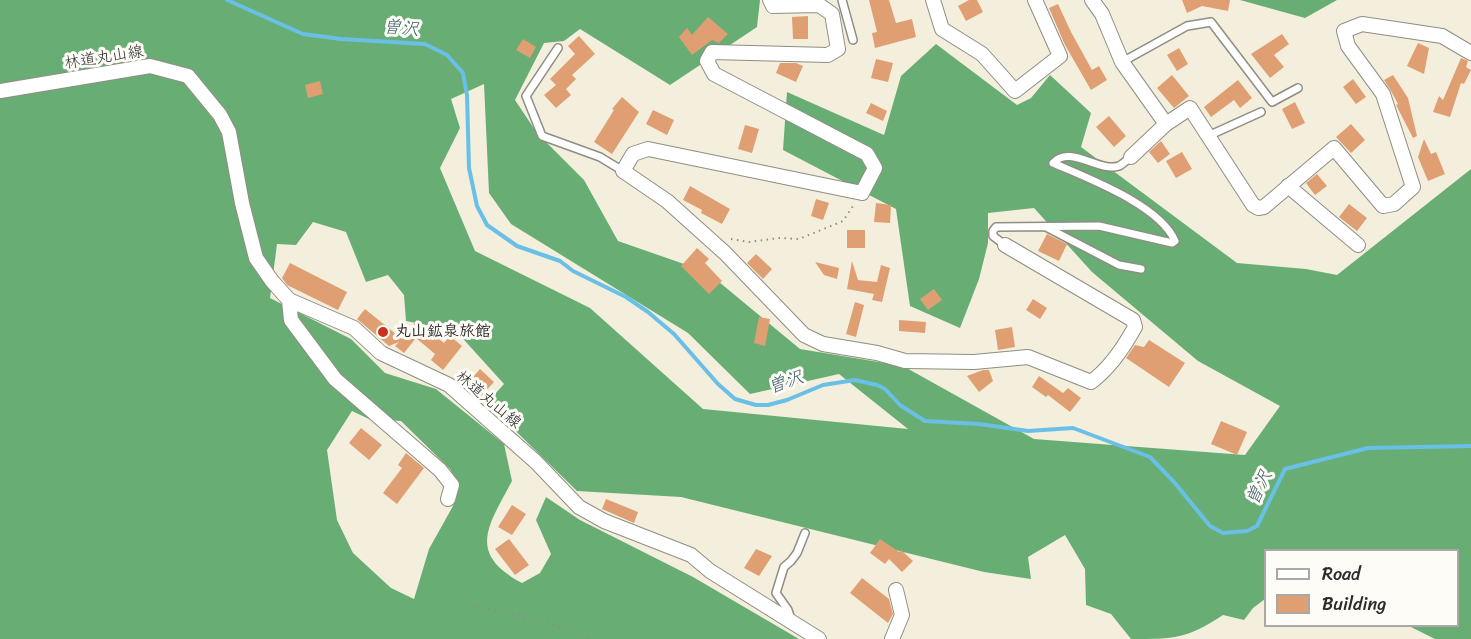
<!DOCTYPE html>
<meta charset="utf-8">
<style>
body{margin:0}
#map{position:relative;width:1471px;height:639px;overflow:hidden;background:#f3efdc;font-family:Sriracha,sans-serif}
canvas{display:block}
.legend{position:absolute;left:1264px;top:549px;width:195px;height:78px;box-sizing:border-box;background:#fdfcf7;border:2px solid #a9a8a5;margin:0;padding:8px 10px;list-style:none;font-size:18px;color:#2b2b2b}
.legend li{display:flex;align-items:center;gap:12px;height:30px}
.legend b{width:30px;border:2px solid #a9a8a5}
</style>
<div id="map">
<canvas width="1471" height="639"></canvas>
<ul class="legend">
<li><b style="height:8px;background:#fff"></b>Road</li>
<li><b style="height:16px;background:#e09f72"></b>Building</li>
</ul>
</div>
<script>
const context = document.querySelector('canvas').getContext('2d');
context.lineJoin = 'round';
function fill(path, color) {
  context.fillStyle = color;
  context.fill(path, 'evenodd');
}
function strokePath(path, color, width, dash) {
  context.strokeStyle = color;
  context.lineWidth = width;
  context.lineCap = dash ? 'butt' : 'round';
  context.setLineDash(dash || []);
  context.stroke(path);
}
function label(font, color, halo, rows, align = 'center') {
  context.font = font + ' Sriracha,"Klee One",sans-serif';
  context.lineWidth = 6;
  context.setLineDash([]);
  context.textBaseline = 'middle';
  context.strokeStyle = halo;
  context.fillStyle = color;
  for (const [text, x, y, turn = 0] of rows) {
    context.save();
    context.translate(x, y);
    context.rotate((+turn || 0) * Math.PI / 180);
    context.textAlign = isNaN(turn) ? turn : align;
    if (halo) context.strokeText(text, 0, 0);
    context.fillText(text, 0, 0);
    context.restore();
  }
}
fill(new Path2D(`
 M0,0H760L757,27L670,85L580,29L564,41L544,43L515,100L537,133L584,180L618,241L707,272L800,349L903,366L1034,439L1245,455L1280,406L1198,361L1092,272L1034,208L988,213V243L979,279L960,328L910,306L896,209L783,150L787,92L884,135L901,76L936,44L1017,105L1031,98L1050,75L1091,113L1081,147L1237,263L1306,269L1337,275L1471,169V639H1435L1409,626H1458V550H1266L1265,599L1253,608L1244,620L1223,615C1186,639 1175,639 1131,639L1111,614L1086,605L1085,569L1065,535L1028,557L1031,579L984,572L681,497L577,491L487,403L504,384L456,331L406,321L404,295L388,275L366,282L346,232L313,222L296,245L277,244L270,298L351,339L385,373L436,389L504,444L512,481C489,525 466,553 522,583L540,573L551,554L536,520L546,497L580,520L693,577L799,639H0ZM484,84L489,193L511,224L688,333L750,394L839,374L908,429L703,409L590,308L475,251L440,168L460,128L451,99ZM352,411L369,419L401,421L450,469L459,486L453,506L429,549L414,599L391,588L353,553L337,520L327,450Z
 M1240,0H1337L1305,18Z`), '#68ae74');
strokePath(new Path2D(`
 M227,0L303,34L341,39L425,44L447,55L463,73L467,95L469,168L477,206L487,225L517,246L560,261L573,271L626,297L648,312L674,334L718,384L735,399L756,405H768L787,400L823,385L855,380L877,385L885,389L900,405L925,421L979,424L1028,431L1073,428L1150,457L1174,482L1210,526L1223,533L1247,531L1257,526L1285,469L1368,448L1471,446`), '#6abfe7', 4);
fill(new Path2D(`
 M869,0H889L896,23L912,19L916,37L875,48L872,33L877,32Z
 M969,0H977L983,12L966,21L958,6Z
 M1182,0H1230L1228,11L1202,6L1187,13Z
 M1058,4L1071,32L1092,70L1099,66L1107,80L1091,90L1065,45L1049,8Z
 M808,16V39H793L792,17Z
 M708,17L728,34L719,43L712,40L692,55L679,37L687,28L692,35Z
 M1282,34L1289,44L1274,55L1284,67L1270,78L1251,54Z
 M579,36L595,54L572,75L576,79L566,89L571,95L556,108L544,95L556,85L550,79L575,54L568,46Z
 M523,39L536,47L530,58L516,50Z
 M1418,43L1429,48L1424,74L1407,66Z
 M1179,48L1188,64L1177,71L1167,55Z
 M1461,58L1468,61L1466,67L1471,70L1464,84L1461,83L1450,117L1433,112L1439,96L1443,100Z
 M876,59L893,63L888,82L871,78Z
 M780,63H796L803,66L796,82L776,73Z
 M1172,75L1189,96L1174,108L1157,88Z
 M1393,75L1408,98L1417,136L1413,138L1396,105L1398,104L1391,91L1384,80Z
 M1353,79L1366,97L1356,104L1343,87Z
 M1238,80L1252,98L1240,108L1234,100L1211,117L1204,107Z
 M320,81L323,94L308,98L305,85Z
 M622,97L639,112L612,154L594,142L614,110L612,109Z
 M1295,102L1305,123L1292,129L1282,109Z
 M871,103L887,111L883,121L866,113Z
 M653,110L674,120L667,135L646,124Z
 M1109,116L1126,136L1114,147L1096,127Z
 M1351,124L1365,140L1351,153L1336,137Z
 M745,125L759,129L752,153L738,149Z
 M1424,139L1431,154L1436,152L1445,174L1428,181L1418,157Z
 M1161,141L1170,154L1158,163L1149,152Z
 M1182,152L1192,169L1176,178L1166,161Z
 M1317,174L1327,186L1315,195L1306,183Z
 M690,186L730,209L722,224L701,213L702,210L683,200Z
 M816,199L829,203L823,220L811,216Z
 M876,203L891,205L890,223L874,222Z
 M1349,204L1367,218L1357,231L1339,217Z
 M847,230H865V248H847Z
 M1047,234L1067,244L1059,261L1038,251Z
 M697,248L709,259L705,263L722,281L709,294L681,266Z
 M756,254L772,269L763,279L747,263Z
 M852,261L858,280L877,282L881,265L890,268L882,302L872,300L874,294L847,289Z
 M815,262L839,268L837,279L824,275Z
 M290,263L347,292L338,310L287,285L282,278Z
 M934,289L942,300L928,310L920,299Z
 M1033,299L1047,308L1040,319L1026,310Z
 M855,302L864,305L856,337L846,334Z
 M365,309L402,339L417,320L444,343L450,336L462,346L443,370L431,360L435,354L416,338L404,353L395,346L399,342L389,346L357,319Z
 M759,317L770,319L765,346L754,343Z
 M899,320L926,322L925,333L899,331Z
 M1012,327L1015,347L998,350L995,330Z
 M1149,340L1185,363L1169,387L1126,358L1135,345L1144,347Z
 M480,369L494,382L481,396L467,384Z
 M983,370H989L993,381L979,392L967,376Z
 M1039,376L1063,393L1068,388L1081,398L1070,412L1048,395L1046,397L1032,387Z
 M1221,421L1247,432L1237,455L1211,444Z
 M361,428L382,445L369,460L349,443Z
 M406,453L424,468L397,504L383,493L402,468L398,465Z
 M606,499L638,512L634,523L602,509Z
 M512,505L526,514L512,535L498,527Z
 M509,539L529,565L515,575L495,549Z
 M880,539L899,552L901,550L913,561L902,572L889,559L885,564L870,553Z
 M756,549L772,556L759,576L744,568Z
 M862,578L889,599L893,614L888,623L850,593Z`), '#e09f72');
const lane = new Path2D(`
 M842,0L853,40
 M558,48L526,96L542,136L600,157L623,171
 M1122,62L1187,26L1211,22L1272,102L1298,88
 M1208,136L1261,112
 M1046,227L1119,265L1141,269
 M1005,245L993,236V231L996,227L1099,226L1172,243L1175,241C1160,205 1087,178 1053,163C1070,144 1099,173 1119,166C1123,164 1128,159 1131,157
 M791,619L788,610L776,593L784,567L791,561L797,553L805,533`);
const street = new Path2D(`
 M770,0L773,6L819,5L832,14L838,49L828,55L712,52L707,61L714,74L867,154L875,168L862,193L648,149L633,154L623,171L667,201L725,253L804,335L823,344L877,353L905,361L974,362L1028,357L1091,382C1109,369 1124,347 1135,327L1133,320L1005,245
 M933,0L942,29L982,54L1015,91L1060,56L1035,0
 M1092,0L1102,14L1122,62L1166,124L1190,108L1253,205L1258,208L1264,207L1334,148L1383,206L1394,204L1413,187L1383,94L1348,46L1344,31L1362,24L1442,36L1471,53
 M0,91L150,66L188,76L220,115L229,132L242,203L256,258L272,281L289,300L354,328L381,353L449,385L536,462L579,507L604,521L691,555L710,571L819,639
 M1131,157L1166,124
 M1288,186L1358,245
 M289,300L291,320L335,379L440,470L452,485L448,499
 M892,639L902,615L896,590`);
strokePath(lane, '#8f8d84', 10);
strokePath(street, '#8f8d84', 16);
strokePath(new Path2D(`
 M731,239L749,242L779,238L799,239L843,221L853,206
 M471,605L545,622L590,639`), '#8f8d84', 2, [1.5, 4.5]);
strokePath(lane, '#fff', 7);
strokePath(street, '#fff', 14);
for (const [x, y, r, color] of [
 [383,332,6,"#c8321e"]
]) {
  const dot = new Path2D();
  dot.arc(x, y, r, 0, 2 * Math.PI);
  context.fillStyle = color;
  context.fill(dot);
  strokePath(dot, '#fdfcf7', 2);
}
label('16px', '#2b2b2b', '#fdfcf7', [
 ["林道丸山線",104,58,-9],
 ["林道丸山線",488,400,40]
]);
label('bold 16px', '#2b2b2b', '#fdfcf7', [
 ["丸山鉱泉旅館",395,332]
], 'left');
label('italic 18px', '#415f6d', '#fdfcf7', [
 ["曽沢",401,29,5],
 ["曽沢",786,383,-19],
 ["曽沢",1260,488,-64]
]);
</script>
